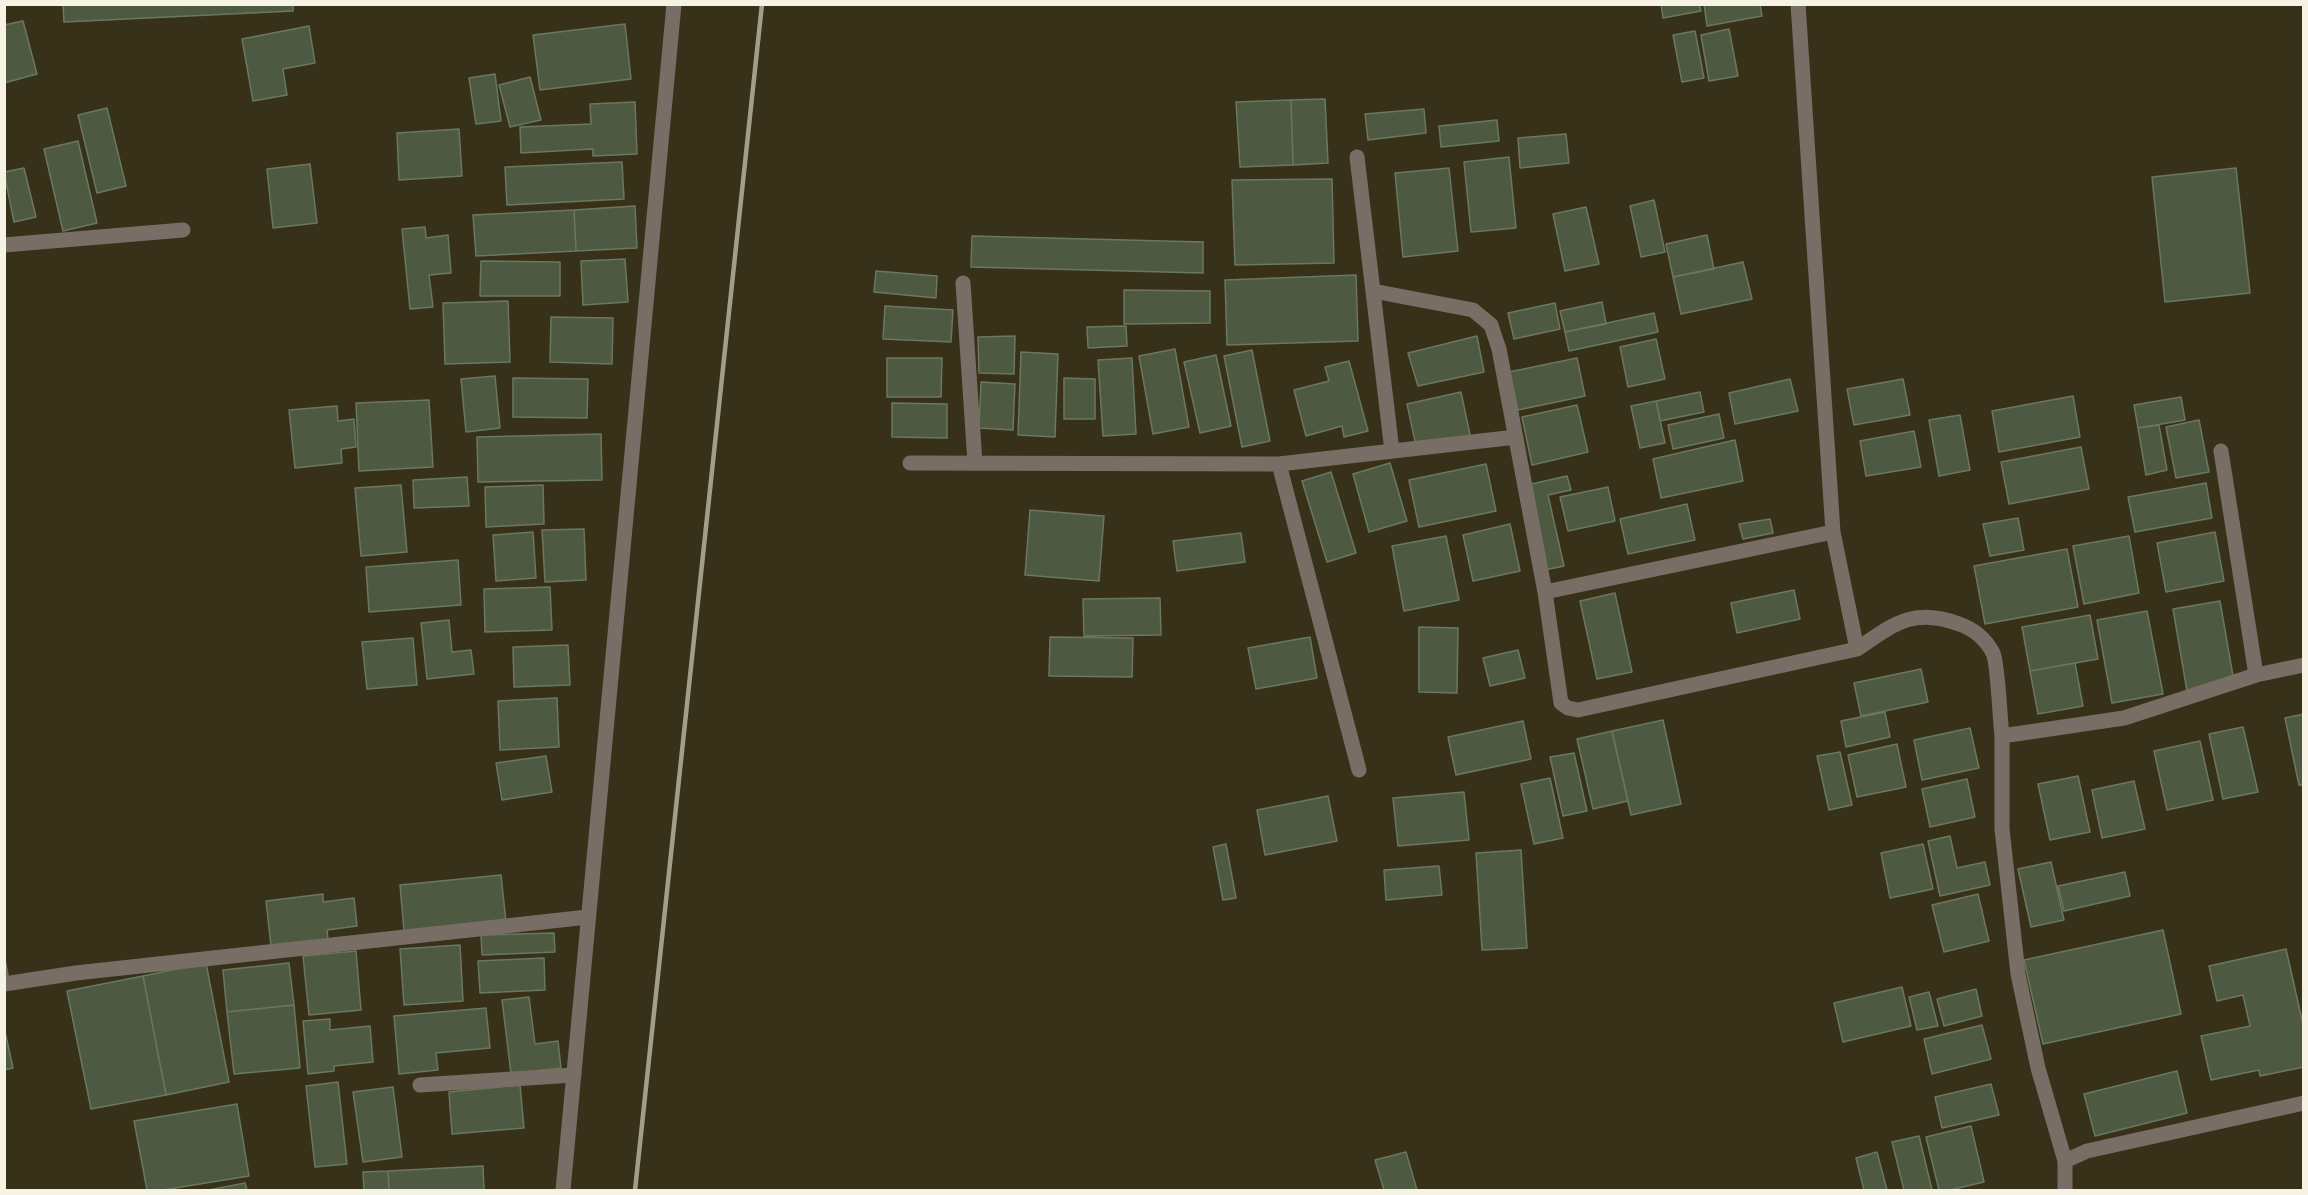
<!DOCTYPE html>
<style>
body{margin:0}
#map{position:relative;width:2308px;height:1195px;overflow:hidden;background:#383119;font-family:Montserrat,sans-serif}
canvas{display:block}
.frame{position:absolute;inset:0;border:6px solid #f7f3e4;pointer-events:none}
</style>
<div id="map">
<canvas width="2308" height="1195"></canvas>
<div class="frame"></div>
</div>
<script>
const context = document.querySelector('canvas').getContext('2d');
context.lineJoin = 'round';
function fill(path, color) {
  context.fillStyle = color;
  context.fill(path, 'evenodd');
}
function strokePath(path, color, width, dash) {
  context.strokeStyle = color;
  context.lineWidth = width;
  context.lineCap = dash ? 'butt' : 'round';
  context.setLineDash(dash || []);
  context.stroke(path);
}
const building = new Path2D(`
 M63,4H293V11L64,22Z
 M1661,4H1699L1701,11L1663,18Z
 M1704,4H1760L1762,16L1707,26Z
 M23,21L37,74L4,83V25Z
 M625,24L631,79L540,90L533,35Z
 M309,26L315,63L283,69L287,95L253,101L242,39Z
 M1729,29L1738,76L1709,81L1701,35Z
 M1695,31L1704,78L1682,82L1673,35Z
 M495,74L501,121L476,124L469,78Z
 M530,77L541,120L510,127L499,85Z
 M1325,99L1328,163L1293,165L1291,100Z
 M1291,100L1293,165L1240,167L1236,102Z
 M635,102L637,154L593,156V149L521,153L520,127L591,124L590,104Z
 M107,108L126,186L97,193L78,115Z
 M1424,109L1426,133L1368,140L1365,114Z
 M1497,120L1499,141L1441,147L1439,126Z
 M459,129L462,176L399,180L397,133Z
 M1566,134L1569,163L1520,168L1518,138Z
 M78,141L97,223L63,231L44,149Z
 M1509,157L1516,228L1471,232L1464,162Z
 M622,162L624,199L507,205L505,167Z
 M310,164L317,223L273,228L267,169Z
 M24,168L36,217L14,222L4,172Z
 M1449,168L1458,251L1403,257L1395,173Z
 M2236,168L2250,293L2165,302L2152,177Z
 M1332,179L1334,263L1235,265L1232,180Z
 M1654,200L1665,252L1641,257L1630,206Z
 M635,206L637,248L576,251L574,210Z
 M1586,207L1599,264L1565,271L1553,214Z
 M574,210L576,251L476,256L473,215Z
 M425,227L426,238L448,235L451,273L429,275L433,307L410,309L402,229Z
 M1707,235L1714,269L1673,277L1666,244Z
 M972,236L1203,242V273L971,267Z
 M625,259L628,302L583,305L581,261Z
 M481,261L560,262V296H480Z
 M1743,262L1752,299L1681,314L1673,277Z
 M876,271L937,276L936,298L874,292Z
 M1356,275L1358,341L1227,345L1225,280Z
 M1124,290L1210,291V323L1124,324Z
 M508,301L510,362L445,364L443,303Z
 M1602,302L1606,324L1565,332L1560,311Z
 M1555,303L1560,329L1514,339L1508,313Z
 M885,306L953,310L951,342L883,339Z
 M1654,313L1658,332L1569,351L1565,332Z
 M551,317L613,318L612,364L550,362Z
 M1126,326L1127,346L1088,348L1087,327Z
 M1015,336L1014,374L979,373L978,337Z
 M1477,336L1484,372L1418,386L1408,353Z
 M1656,339L1665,379L1628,387L1620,347Z
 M1175,349L1189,427L1153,434L1139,356Z
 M1252,350L1270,441L1242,447L1224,356Z
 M1021,352L1058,354L1055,437L1018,435Z
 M1216,355L1231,426L1200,433L1184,362Z
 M887,358H942L941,397H887Z
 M1132,358L1136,434L1103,436L1098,360Z
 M1577,358L1585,396L1518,410L1509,372Z
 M1349,361L1368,431L1344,437L1342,426L1306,436L1294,390L1329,381L1325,367Z
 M495,376L500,428L466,432L461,379Z
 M513,378L588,379L587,418L513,417Z
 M1064,378L1095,379V419H1064Z
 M1790,379L1798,411L1735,424L1729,393Z
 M1903,379L1910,415L1854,425L1847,389Z
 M981,382L1015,384L1013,430L979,428Z
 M1461,392L1470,435L1416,446L1407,404Z
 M1700,392L1704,412L1660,421L1656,401Z
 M2073,396L2080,437L1999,452L1992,411Z
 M2181,397L2185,420L2138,428L2134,405Z
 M429,400L433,467L359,471L356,403Z
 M1656,401L1665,443L1640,448L1631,406Z
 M892,403L947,404V438L892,437Z
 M1577,405L1588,452L1532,465L1522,417Z
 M337,406L338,421L354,419L356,447L341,449L342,463L295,468L289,410Z
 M1719,414L1724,438L1673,449L1668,425Z
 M1960,415L1970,470L1939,476L1929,420Z
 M2199,420L2209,472L2176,478L2166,427Z
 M2159,425L2167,470L2146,475L2138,428Z
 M1914,431L1921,467L1866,476L1860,441Z
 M601,434L602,480L478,482L477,437Z
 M1735,440L1743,481L1661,498L1653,459Z
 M2081,447L2089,489L2009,504L2001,462Z
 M1390,463L1407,521L1369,532L1353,474Z
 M1486,464L1496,511L1419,527L1409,480Z
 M1331,472L1356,553L1327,562L1302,481Z
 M1567,476L1571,490L1548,495L1564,566L1545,570L1527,485Z
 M467,477L469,506L414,508L413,480Z
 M2206,483L2212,518L2135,532L2128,497Z
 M401,485L407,552L361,556L355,488Z
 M543,485L544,524L486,527L485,487Z
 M1608,487L1615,521L1568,531L1560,497Z
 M1687,504L1695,540L1628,554L1620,519Z
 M1030,510L1104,516L1099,581L1025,575Z
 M2018,518L2024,550L1990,556L1983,524Z
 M1770,519L1773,533L1743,539L1739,524Z
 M1510,524L1520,571L1473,581L1463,535Z
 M584,529L586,580L545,582L542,530Z
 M533,532L536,578L496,581L493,535Z
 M2215,532L2224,581L2166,592L2157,543Z
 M1241,533L1245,562L1177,571L1173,541Z
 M1446,536L1459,600L1404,611L1392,546Z
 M2129,536L2139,593L2084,604L2073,546Z
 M2067,549L2078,607L1985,624L1974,566Z
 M458,560L461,605L369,612L366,567Z
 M550,587L552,630L485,632L484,589Z
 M1794,590L1800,619L1737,633L1731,603Z
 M1615,593L1632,672L1597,679L1580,601Z
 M1160,598L1161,635L1084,636L1083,599Z
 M2220,601L2234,682L2187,691L2173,609Z
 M2147,611L2163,694L2112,703L2097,620Z
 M2090,615L2098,659L2030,671L2022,627Z
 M449,620L452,652L471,650L474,674L427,679L421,623Z
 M1419,627L1458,628L1457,693L1419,692Z
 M1050,637L1133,638L1132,677L1049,676Z
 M1310,637L1317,678L1256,689L1248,648Z
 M413,638L417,685L367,689L362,642Z
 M568,645L570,685L514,687L513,647Z
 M1518,650L1525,678L1490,686L1483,658Z
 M2075,663L2083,706L2038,714L2030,671Z
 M1921,669L1928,702L1861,716L1854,683Z
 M557,698L559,747L500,750L498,701Z
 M1885,712L1890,737L1846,747L1841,721Z
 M2304,714V785H2299L2285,718Z
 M1663,720L1681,804L1631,815L1612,731Z
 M1523,721L1531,759L1456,775L1448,737Z
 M2243,727L2258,792L2223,799L2209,734Z
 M1970,728L1979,768L1922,780L1914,740Z
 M1612,731L1628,801L1593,809L1577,739Z
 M2200,741L2213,800L2167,810L2154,751Z
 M1897,744L1906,787L1857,797L1848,755Z
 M1840,752L1852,805L1829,810L1817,756Z
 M1574,753L1587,811L1563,816L1550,757Z
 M546,756L552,792L502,800L496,763Z
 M2078,776L2090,832L2050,840L2038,784Z
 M1550,778L1563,838L1534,844L1521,784Z
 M1967,779L1975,817L1930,827L1922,789Z
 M2134,781L2145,829L2102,838L2092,790Z
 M1464,792L1469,840L1398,846L1393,798Z
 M1328,796L1337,841L1265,855L1257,810Z
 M1950,836L1957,868L1985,862L1990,885L1940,896L1928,841Z
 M1226,844L1236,898L1223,900L1213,847Z
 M1923,844L1933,889L1890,898L1881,853Z
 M1521,850L1527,948L1482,950L1476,853Z
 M2051,862L2064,920L2031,927L2018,869Z
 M1439,866L1442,895L1386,900L1384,870Z
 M2125,872L2130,896L2064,911L2058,886Z
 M501,875L506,922L404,931L400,885Z
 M323,894V902L354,898L357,926L327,930L328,939L271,946L266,901Z
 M1978,894L1989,941L1944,952L1932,905Z
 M2163,930L2181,1014L2043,1044L2024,960Z
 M554,933L555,952L482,955L481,935Z
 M460,945L463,1001L404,1005L400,949Z
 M2286,949L2304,1029V1067L2260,1076L2259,1070L2211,1080L2201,1036L2250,1026L2243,995L2217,1001L2209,966Z
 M356,951L361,1010L309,1015L303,956Z
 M4,954L8,975L4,976Z
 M544,958L545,990L480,993L478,961Z
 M206,963L229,1082L166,1095L143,976Z
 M289,963L294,1005L227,1012L223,970Z
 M143,976L166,1095L91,1109L67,991Z
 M1902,987L1911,1026L1843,1042L1834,1003Z
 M1976,989L1982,1016L1944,1026L1937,999Z
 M1929,992L1938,1026L1917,1030L1909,997Z
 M529,997L535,1044L558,1041L561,1068L511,1074L502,1000Z
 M294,1005L300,1068L234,1074L227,1012Z
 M486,1008L490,1048L436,1053L438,1070L399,1074L394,1016Z
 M330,1019V1030L370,1026L373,1062L334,1066V1071L308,1074L303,1021Z
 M1982,1025L1991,1059L1932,1074L1924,1039Z
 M4,1027L13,1068L4,1070Z
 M2177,1071L2187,1113L2095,1136L2084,1094Z
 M338,1082L347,1164L315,1167L306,1086Z
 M1991,1084L1999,1115L1942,1128L1935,1097Z
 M520,1085L524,1128L452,1134L449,1092Z
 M393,1087L402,1157L363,1162L353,1092Z
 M237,1104L249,1176L163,1190H147L134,1121Z
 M1971,1126L1984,1182L1950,1190H1939L1926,1137Z
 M1919,1136L1932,1190H1904L1892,1142Z
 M1406,1152L1417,1190H1384L1375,1160Z
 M1877,1152L1887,1190H1864L1856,1158Z
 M483,1166L484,1190H389L388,1171Z
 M388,1171L389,1190H364L363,1172Z
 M245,1183L247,1190H209Z`);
fill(building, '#4e5942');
strokePath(building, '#6b785f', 1.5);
strokePath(new Path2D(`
 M420,1085L574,1075`), '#786e66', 15);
strokePath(new Path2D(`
 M1798,4L1833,532L1857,649C1894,624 1913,607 1959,624C1974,629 1985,638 1993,653C1998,663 2000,721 2002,736L2124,718L2256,675L2304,665
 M1357,157L1392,451
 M4,245L183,230
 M963,283L975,463
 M1373,291L1473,310L1491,325L1499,349L1545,592
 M2221,451L2256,675
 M910,463L1279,464L1516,437
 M1279,464L1359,770
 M1833,532L1545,592L1561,703L1568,708L1578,710L1857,649
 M2002,736V829L2018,974L2038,1068L2065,1161
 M4,984L76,973L588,917
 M563,1190L674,4
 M2065,1190V1161L2087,1151L2304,1103`), '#786e66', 15);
strokePath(new Path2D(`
 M635,1190L762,4`), '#a39e8b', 4.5);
</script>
